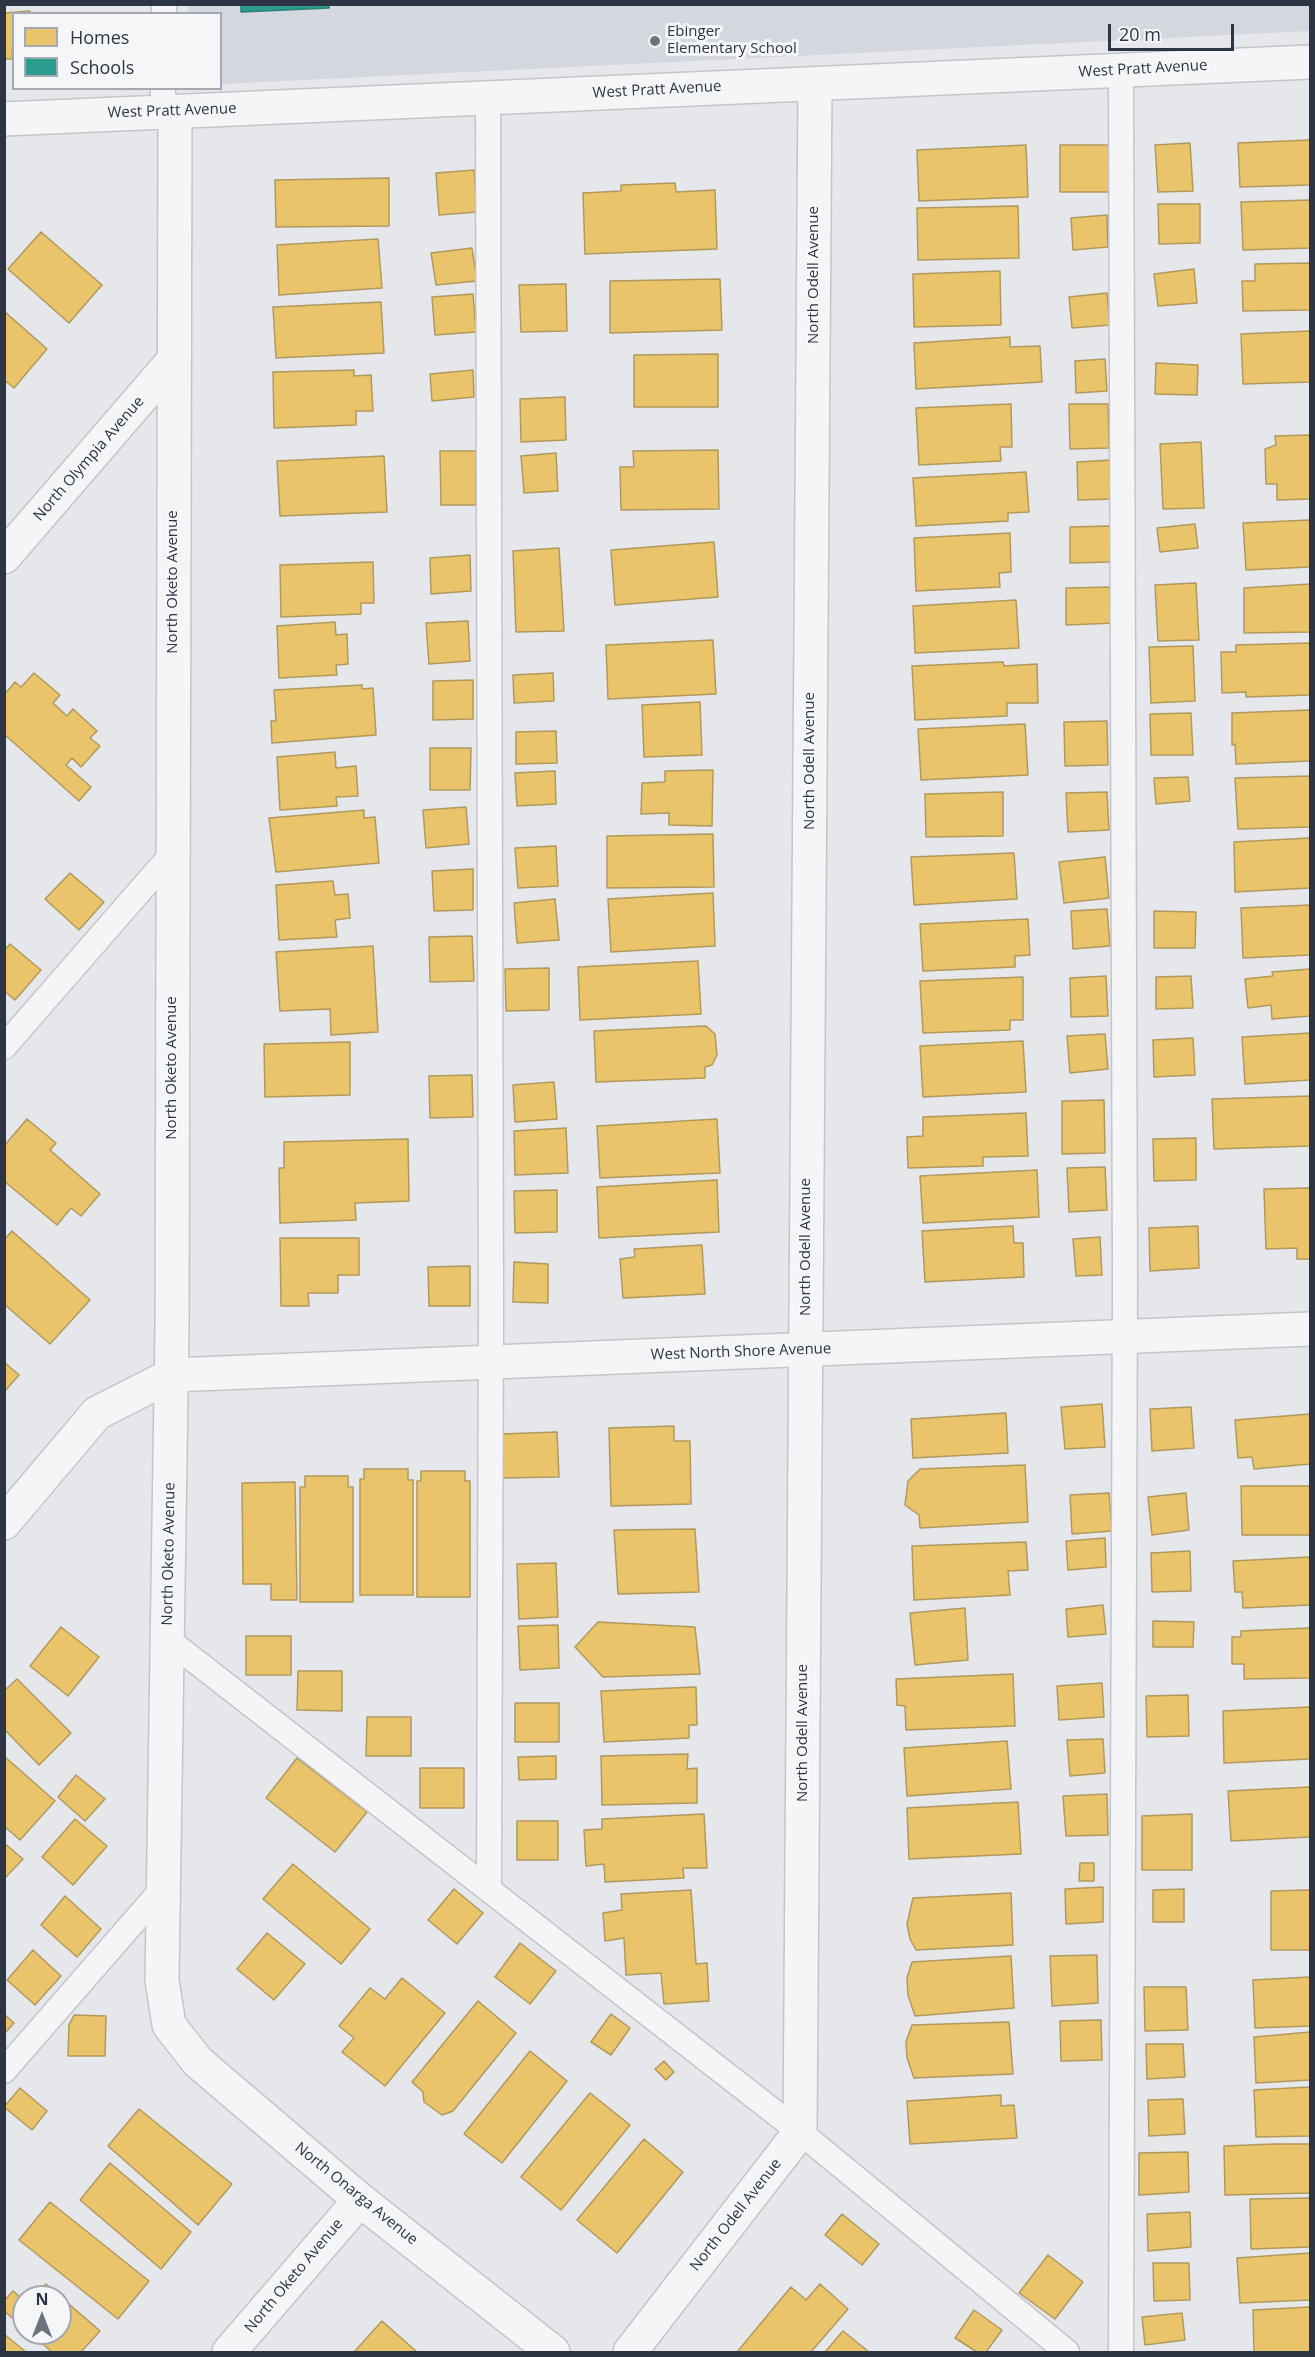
<!DOCTYPE html>
<style>
body{margin:0}
#map{position:relative;width:1315px;height:2357px;overflow:hidden;background:#e5e7ea;font-family:"Open Sans",sans-serif}
canvas{display:block}
.frame{position:absolute;inset:0;border:6px solid #2d3443;pointer-events:none}
.legend{position:absolute;left:12px;top:12px;width:210px;height:78px;box-sizing:border-box;background:#f4f6f8;border:2px solid #a4a8b0;margin:0;padding:8px 10px;list-style:none;font-size:18px;color:#2d3443}
.legend li{display:flex;align-items:center;gap:12px;height:30px}
.legend b{width:30px;border:2px solid #a4a8b0}
.north{position:absolute;left:12px;top:2285px;width:60px;height:60px;box-sizing:border-box;background:#f4f6f8;border:2px solid #a4a8b0;border-radius:50%;rotate:0deg;font-size:16px;font-weight:700;line-height:24px;text-align:center;color:#2d3443}
.north::after{content:'';display:block;margin:auto;width:21px;height:27px;background:#6d737d;clip-path:polygon(50% 0,100% 100%,50% 72%,0 100%)}
.scale{position:absolute;left:1108px;top:24px;width:126px;height:27px;box-sizing:border-box;border:3px solid #2d3443;border-top:0;padding-left:8px;font-size:18px;line-height:21px;white-space:nowrap;color:#2d3443;-webkit-text-stroke:4px #f4f6f8;paint-order:stroke}
</style>
<div id="map">
<canvas width="1315" height="2357"></canvas>
<div class="frame"></div>
<ul class="legend">
<li><b style="height:16px;background:#e9c46a"></b>Homes</li>
<li><b style="height:16px;background:#2a9d8f"></b>Schools</li>
</ul>
<div class="north">N</div>
<div class="scale">20 m</div>
</div>
<script>
const context = document.querySelector('canvas').getContext('2d');
context.lineJoin = 'round';
function fill(path, color) {
  context.fillStyle = color;
  context.fill(path, 'evenodd');
}
function strokePath(path, color, width, dash) {
  context.strokeStyle = color;
  context.lineWidth = width;
  context.lineCap = dash ? 'butt' : 'round';
  context.setLineDash(dash || []);
  context.stroke(path);
}
function label(font, color, halo, rows, align = 'center') {
  context.font = font + ' "Open Sans",sans-serif';
  context.lineWidth = 6;
  context.setLineDash([]);
  context.textBaseline = 'middle';
  context.strokeStyle = halo;
  context.fillStyle = color;
  for (const [text, x, y, turn = 0] of rows) {
    context.save();
    context.translate(x, y);
    context.rotate((+turn || 0) * Math.PI / 180);
    context.textAlign = isNaN(turn) ? turn : align;
    if (halo) context.strokeText(text, 0, 0);
    context.fillText(text, 0, 0);
    context.restore();
  }
}
fill(new Path2D(`
 M1310,4V31L221,84L220,14L188,13V5Z`), '#d4d7dd');
const homes = new Path2D(`
 M30,11V14H14L12,59H4V13Z
 M1310,140V185L1240,187L1238,143Z
 M1190,143L1193,191L1158,192L1155,145Z
 M1026,145L1028,197L919,201L917,150Z
 M1060,145H1115V192H1060Z
 M474,170L477,212L439,215L436,173Z
 M389,178V226L276,227L275,180Z
 M675,183L676,192L715,190L717,249L585,254L583,193L621,191V185Z
 M1310,200V248L1243,250L1241,202Z
 M1158,204H1200V243L1159,244Z
 M1018,206L1019,258L918,260L917,208Z
 M1107,215L1108,247L1073,250L1071,218Z
 M41,232L102,285L69,323L8,269Z
 M378,239L382,288L279,295L277,245Z
 M472,248L477,281L436,285L431,253Z
 M1310,263V310L1243,311L1242,281H1255V264Z
 M1194,269L1197,303L1158,306L1154,274Z
 M1000,271L1001,325L914,327L913,274Z
 M720,279L722,330L610,333V281Z
 M566,284L567,331L521,332L519,285Z
 M1107,293L1110,325L1072,328L1069,297Z
 M473,294L476,332L435,335L432,297Z
 M381,302L384,353L276,358L273,307Z
 M4,311L47,349L14,388L4,380Z
 M1310,331V382L1243,384L1241,334Z
 M1010,337V347L1040,346L1042,382L916,389L914,343Z
 M718,354V407H634V355Z
 M1105,359L1107,391L1076,393L1075,361Z
 M1156,363L1198,365L1197,395L1155,394Z
 M354,370V376L371,375L373,411H356V425L274,428L273,372Z
 M473,370L474,397L432,401L430,374Z
 M565,397L566,440L521,442L520,399Z
 M1011,404L1012,447H1000L1001,461L919,465L916,408Z
 M1069,404H1108L1109,448L1070,449Z
 M1310,435V499L1277,500V484H1266L1265,449L1276,445L1275,436Z
 M1201,442L1204,508L1163,509L1160,444Z
 M718,450L719,509L621,510L620,467H634L633,451Z
 M440,451H476V505H441Z
 M556,453L558,491L524,493L521,456Z
 M384,456L387,512L280,516L277,461Z
 M1112,460L1114,499L1078,500L1077,462Z
 M1026,472L1029,512L1008,513V521L916,526L913,478Z
 M1310,520V567L1246,570L1243,523Z
 M1195,524L1198,548L1160,552L1157,528Z
 M1111,526V562L1070,563V527Z
 M1010,533L1011,572L999,573L1000,587L916,591L914,538Z
 M714,542L718,597L615,605L611,550Z
 M559,548L564,631L516,632L513,551Z
 M470,555L471,591L431,594L430,558Z
 M373,562L374,603H361V614L281,617L280,565Z
 M1196,583L1199,640L1158,641L1155,585Z
 M1310,584V632L1244,633V588Z
 M1114,587L1115,623L1066,625V588Z
 M1016,600L1019,648L915,653L913,606Z
 M468,621L470,661L429,664L426,623Z
 M335,622L336,635L347,634L348,664L336,665L337,675L279,678L277,626Z
 M713,640L716,694L608,699L606,645Z
 M1310,643V695L1246,697V692L1222,693L1221,652H1236V645Z
 M1193,646L1195,701L1151,703L1149,647Z
 M1003,662L1004,666L1037,664L1038,703H1007V716L915,720L912,666Z
 M34,673L60,695L53,703L67,716L73,709L97,731L90,738L100,746L81,767L72,758L66,765L91,787L79,801L4,734V695L15,682L21,687Z
 M553,673L554,701L514,703L513,675Z
 M473,680V719L433,720V681Z
 M362,685V689L373,688L376,735L272,743L271,721H276L274,690Z
 M700,702L702,755L644,757L642,705Z
 M1310,710V761L1236,764L1235,744L1232,745V713Z
 M1191,713L1193,755H1151L1150,714Z
 M1107,721L1108,765L1065,766L1064,722Z
 M1025,724L1028,775L921,780L918,729Z
 M556,731L557,763L516,764V732Z
 M430,748H471L470,790H430Z
 M335,752L336,768L356,766L358,796L336,797L337,806L280,810L277,757Z
 M713,770L712,826L669,825V813L641,814L642,783L665,782V771Z
 M555,771L556,804L517,806L515,773Z
 M1310,776V827L1238,829L1235,778Z
 M1188,777L1190,801L1156,804L1154,778Z
 M1003,792V836L926,837L925,794Z
 M1107,792L1109,830L1068,832L1066,793Z
 M466,807L469,844L426,848L423,810Z
 M364,810V818L375,817L379,863L276,872L269,818Z
 M713,834L714,887L607,888V836Z
 M1310,838V888L1235,892L1234,842Z
 M556,846L558,886L518,888L515,848Z
 M1014,853L1017,899L914,905L911,857Z
 M1105,857L1109,898L1064,903L1059,862Z
 M473,869V910L434,911L432,871Z
 M70,873L104,902L79,930L45,899Z
 M333,881L335,895L348,894L350,918L335,920L337,937L279,940L276,885Z
 M713,893L715,946L611,952L608,899Z
 M555,899L559,940L517,943L514,903Z
 M1310,905V955L1243,958L1241,908Z
 M1107,909L1110,946L1073,949L1071,911Z
 M1154,911L1196,912L1195,948H1154Z
 M1028,919L1030,955L1015,956V967L923,971L920,924Z
 M472,936L474,981L430,982L429,937Z
 M10,944L41,970L15,1000L4,991V951Z
 M373,946L378,1032L331,1035L330,1009L280,1011L276,952Z
 M698,961L701,1014L580,1020L578,967Z
 M549,968V1010L506,1011L505,969Z
 M1310,969V1016L1272,1019L1271,1005L1248,1008L1245,979L1273,976L1272,972Z
 M1106,976L1108,1016L1071,1017L1070,978Z
 M1191,976L1193,1008L1156,1009V977Z
 M1023,977V1020H1010V1030L923,1033L920,981Z
 M706,1026L715,1034L717,1055L712,1065L705,1067V1078L596,1082L594,1031Z
 M1310,1033V1080L1245,1084L1242,1037Z
 M1105,1034L1108,1069L1070,1073L1067,1036Z
 M1193,1038L1195,1075L1154,1077L1153,1040Z
 M1023,1041L1026,1092L923,1097L920,1046Z
 M350,1042V1095L265,1097L264,1044Z
 M472,1075L473,1117L430,1118L429,1076Z
 M554,1082L557,1119L515,1122L513,1085Z
 M1310,1096V1146L1214,1149L1212,1099Z
 M1104,1100L1105,1153L1062,1154V1101Z
 M1026,1113L1028,1156L983,1157V1166L908,1168L907,1137L923,1136V1117Z
 M27,1119L56,1143L50,1150L100,1194L81,1216L71,1208L57,1225L4,1181V1146Z
 M717,1119L720,1173L600,1178L597,1126Z
 M566,1128L568,1173L515,1175L514,1131Z
 M1196,1138V1180L1154,1181L1153,1139Z
 M408,1139L409,1201L355,1203L356,1220L280,1223L279,1168H284V1142Z
 M1105,1167L1107,1210L1069,1212L1067,1168Z
 M1037,1170L1039,1217L923,1223L920,1176Z
 M717,1180L719,1232L599,1238L597,1187Z
 M1310,1188V1259H1297V1248L1266,1249L1264,1189Z
 M557,1190V1232L515,1233L514,1191Z
 M1013,1226L1014,1243H1023L1024,1277L925,1282L922,1231Z
 M1198,1226L1199,1268L1150,1271L1149,1228Z
 M12,1231L90,1300L50,1344L4,1304V1240Z
 M1100,1237L1102,1275L1076,1276L1073,1239Z
 M280,1238H359V1275H338V1293H308L309,1306H281Z
 M702,1245L705,1294L623,1298L620,1259L635,1257L634,1249Z
 M514,1262L548,1264V1303L513,1302Z
 M470,1266V1306H429L428,1267Z
 M4,1362L19,1375L4,1392Z
 M1102,1404L1105,1447L1065,1449L1061,1407Z
 M1191,1407L1194,1448L1152,1451L1150,1409Z
 M1006,1413L1008,1453L913,1458L911,1419Z
 M1310,1414V1464L1254,1469L1252,1457L1238,1458L1235,1420Z
 M674,1426V1441H690L691,1504L611,1506L609,1428Z
 M557,1432L559,1477L500,1478V1434Z
 M1025,1465L1028,1522L920,1528L919,1515L905,1505L908,1481L920,1469Z
 M364,1469H408V1480H413V1595H360V1479H364Z
 M421,1471H465V1481H470V1597H417V1481H421Z
 M305,1476H348V1487H353V1602H300V1487H305Z
 M295,1482L297,1600H271V1584H243L242,1483Z
 M1241,1486H1310V1535H1242Z
 M1109,1493L1112,1531L1072,1534L1070,1495Z
 M1186,1493L1189,1530L1152,1535L1148,1497Z
 M695,1529L699,1592L618,1594L614,1530Z
 M1105,1538L1106,1567L1068,1570L1066,1541Z
 M1026,1542L1028,1570L1008,1571L1010,1595L914,1600L912,1546Z
 M1190,1551L1191,1591L1152,1592L1151,1553Z
 M1310,1557V1605L1243,1608L1242,1592H1235L1233,1561Z
 M556,1563L558,1617L519,1619L517,1564Z
 M1103,1605L1106,1634L1068,1637L1066,1609Z
 M965,1608L968,1660L915,1665L910,1613Z
 M1153,1621L1194,1622L1193,1647H1153Z
 M598,1622L695,1627L700,1674L603,1677L575,1647Z
 M558,1625L559,1668L520,1670L518,1626Z
 M61,1627L99,1657L68,1696L30,1666Z
 M1310,1628V1678L1244,1679V1664H1232V1637H1241V1631Z
 M246,1636H291V1675H246Z
 M298,1671H342V1711L297,1710Z
 M1013,1674L1015,1726L906,1730L905,1706L897,1705L896,1679Z
 M17,1679L71,1733L39,1765L4,1729V1691Z
 M1102,1683L1104,1717L1059,1720L1057,1686Z
 M696,1687L697,1725H689V1738L604,1742L601,1691Z
 M1188,1695L1189,1736L1147,1737L1146,1696Z
 M515,1703H559V1742H515Z
 M1310,1707V1759L1224,1763L1223,1711Z
 M367,1717H411V1756H366Z
 M1103,1739L1105,1773L1070,1776L1067,1740Z
 M1007,1741L1011,1789L907,1796L904,1748Z
 M688,1754L687,1769L697,1768V1803L602,1805L601,1756Z
 M4,1756L55,1801L20,1840L4,1826Z
 M556,1756V1779L519,1780L518,1757Z
 M297,1758L367,1812L335,1852L266,1798Z
 M420,1768H464V1808H420Z
 M76,1775L105,1799L85,1821L58,1797Z
 M1310,1787V1837L1231,1841L1228,1791Z
 M1107,1794L1108,1835L1066,1836L1063,1796Z
 M1018,1802L1021,1854L909,1859L907,1808Z
 M704,1814L707,1868H683L684,1878L605,1882L604,1864L586,1866L584,1830L602,1829V1819Z
 M1192,1814V1870H1142V1816Z
 M75,1819L107,1846L73,1885L42,1857Z
 M517,1821H558V1860H517Z
 M4,1843L23,1859L4,1879Z
 M1080,1863H1094V1881H1079Z
 M293,1864L370,1929L341,1964L263,1899Z
 M1103,1887V1922L1066,1924L1065,1889Z
 M454,1889L483,1913L457,1944L428,1920Z
 M1184,1889V1922H1153V1890Z
 M691,1890L696,1964L707,1963L709,2001L664,2004L661,1973L626,1975L624,1938L605,1941L603,1913L622,1910L621,1894Z
 M1310,1890V1950H1271V1891Z
 M1011,1893L1013,1945L916,1950L910,1939L907,1924L913,1898Z
 M65,1896L101,1929L77,1957L41,1925Z
 M267,1933L305,1964L274,2000L237,1969Z
 M520,1943L556,1971L530,2004L495,1977Z
 M33,1950L61,1976L35,2005L7,1980Z
 M1097,1955L1098,2003L1052,2006L1050,1956Z
 M1011,1956L1014,2008L915,2016L908,1995L907,1978L912,1962Z
 M1310,1977V2026L1255,2028L1253,1980Z
 M402,1978L445,2013L385,2086L342,2052L354,2038L339,2026L370,1988L385,1999Z
 M1144,1987H1186L1188,2030L1145,2031Z
 M478,2001L516,2033L453,2111L442,2115L424,2102L423,2092L412,2082Z
 M4,2014L14,2023L4,2034Z
 M611,2014L630,2028L611,2055L591,2042Z
 M74,2015L106,2016L105,2056H68L69,2025Z
 M1101,2020L1102,2060L1061,2061L1060,2021Z
 M1009,2022L1013,2074L914,2078L907,2058L906,2042L912,2025Z
 M1310,2032V2080L1256,2083L1254,2037Z
 M1146,2044H1183L1185,2077L1147,2079Z
 M530,2051L567,2081L502,2163L464,2134Z
 M664,2061L674,2072L666,2080L655,2069Z
 M1310,2087V2136L1256,2137L1254,2090Z
 M20,2088L47,2111L32,2130L4,2107Z
 M590,2093L630,2125L561,2210L521,2177Z
 M1001,2095V2106L1014,2105L1017,2138L910,2144L907,2101Z
 M1183,2099L1185,2134L1149,2136L1148,2100Z
 M139,2109L232,2184L198,2225L108,2146Z
 M644,2139L683,2172L617,2253L577,2220Z
 M1274,2144H1310V2193L1225,2195L1224,2146Z
 M1188,2152L1189,2192L1139,2195V2153Z
 M110,2163L191,2232L161,2269L80,2200Z
 M1310,2198V2247L1251,2249L1250,2199Z
 M50,2202L149,2281L118,2319L19,2240Z
 M1190,2212L1191,2247L1148,2251L1147,2214Z
 M842,2214L879,2244L862,2265L825,2235Z
 M1310,2253V2300L1240,2303L1237,2258Z
 M1048,2255L1083,2282L1055,2319L1019,2293Z
 M1153,2263H1189L1190,2300L1154,2301Z
 M46,2284L100,2331L81,2352H52L30,2333H60V2297H35Z
 M820,2284L848,2309L811,2352H737L791,2287L806,2300Z
 M13,2291L24,2300V2328L4,2311V2301Z
 M1310,2307V2352H1254L1253,2310Z
 M974,2310L1002,2330L986,2352H977L955,2338Z
 M1182,2313L1185,2340L1145,2345L1142,2317Z
 M382,2321L417,2352H354Z
 M843,2331L869,2352H825Z
 M4,2334L26,2352H4Z`);
fill(homes, '#e9c46a');
strokePath(homes, '#b1995e', 1.5);
const schools = new Path2D(`
 M241,4H329V8L241,12Z`);
fill(schools, '#2a9d8f');
strokePath(schools, '#2b7e78', 1.5);
const service = new Path2D(`
 M164,14V4
 M1121,71L1125,1282L1121,2352
 M488,98L491,1310L489,1889
 M163,112V88
 M4,1047L173,853
 M167,1639L800,2132L1067,2352
 M4,2071L164,1887`);
const minor = new Path2D(`
 M175,112L172,1327L162,1980L169,2025L198,2062L360,2200L553,2352
 M4,119L1310,62
 M4,557L173,361
 M4,1523L97,1413L172,1375L1310,1329
 M229,2352L360,2200
 M630,2352L800,2132L815,84`);
strokePath(service, '#c3c5c8', 27);
strokePath(minor, '#c3c5c8', 36);
strokePath(service, '#f5f5f7', 24);
strokePath(minor, '#f5f5f7', 33);
for (const [x, y, r, color] of [
 [655,41,6,"#6d737d"]
]) {
  const dot = new Path2D();
  dot.arc(x, y, r, 0, 2 * Math.PI);
  context.fillStyle = color;
  context.fill(dot);
  strokePath(dot, '#f4f6f8', 2);
}
label('15px', '#2d3443', '#f4f6f8', [
 ["Ebinger",667,32],
 ["Elementary School",667,49]
], 'left');
label('15px', '#2d3443', '#f4f6f8', [
 ["West Pratt Avenue",1143,69,-3],
 ["West Pratt Avenue",657,90,-3],
 ["West Pratt Avenue",172,111,-2],
 ["North Odell Avenue",814,275,-90],
 ["North Olympia Avenue",89,459,-49],
 ["North Oketo Avenue",173,582,-90],
 ["North Odell Avenue",810,761,-90],
 ["North Oketo Avenue",172,1068,-90],
 ["North Odell Avenue",806,1247,-90],
 ["West North Shore Avenue",741,1352,-2],
 ["North Oketo Avenue",169,1554,-89],
 ["North Odell Avenue",803,1733,-90],
 ["North Onarga Avenue",356,2194,39],
 ["North Odell Avenue",736,2215,-52],
 ["North Oketo Avenue",294,2276,-50]
]);
</script>
